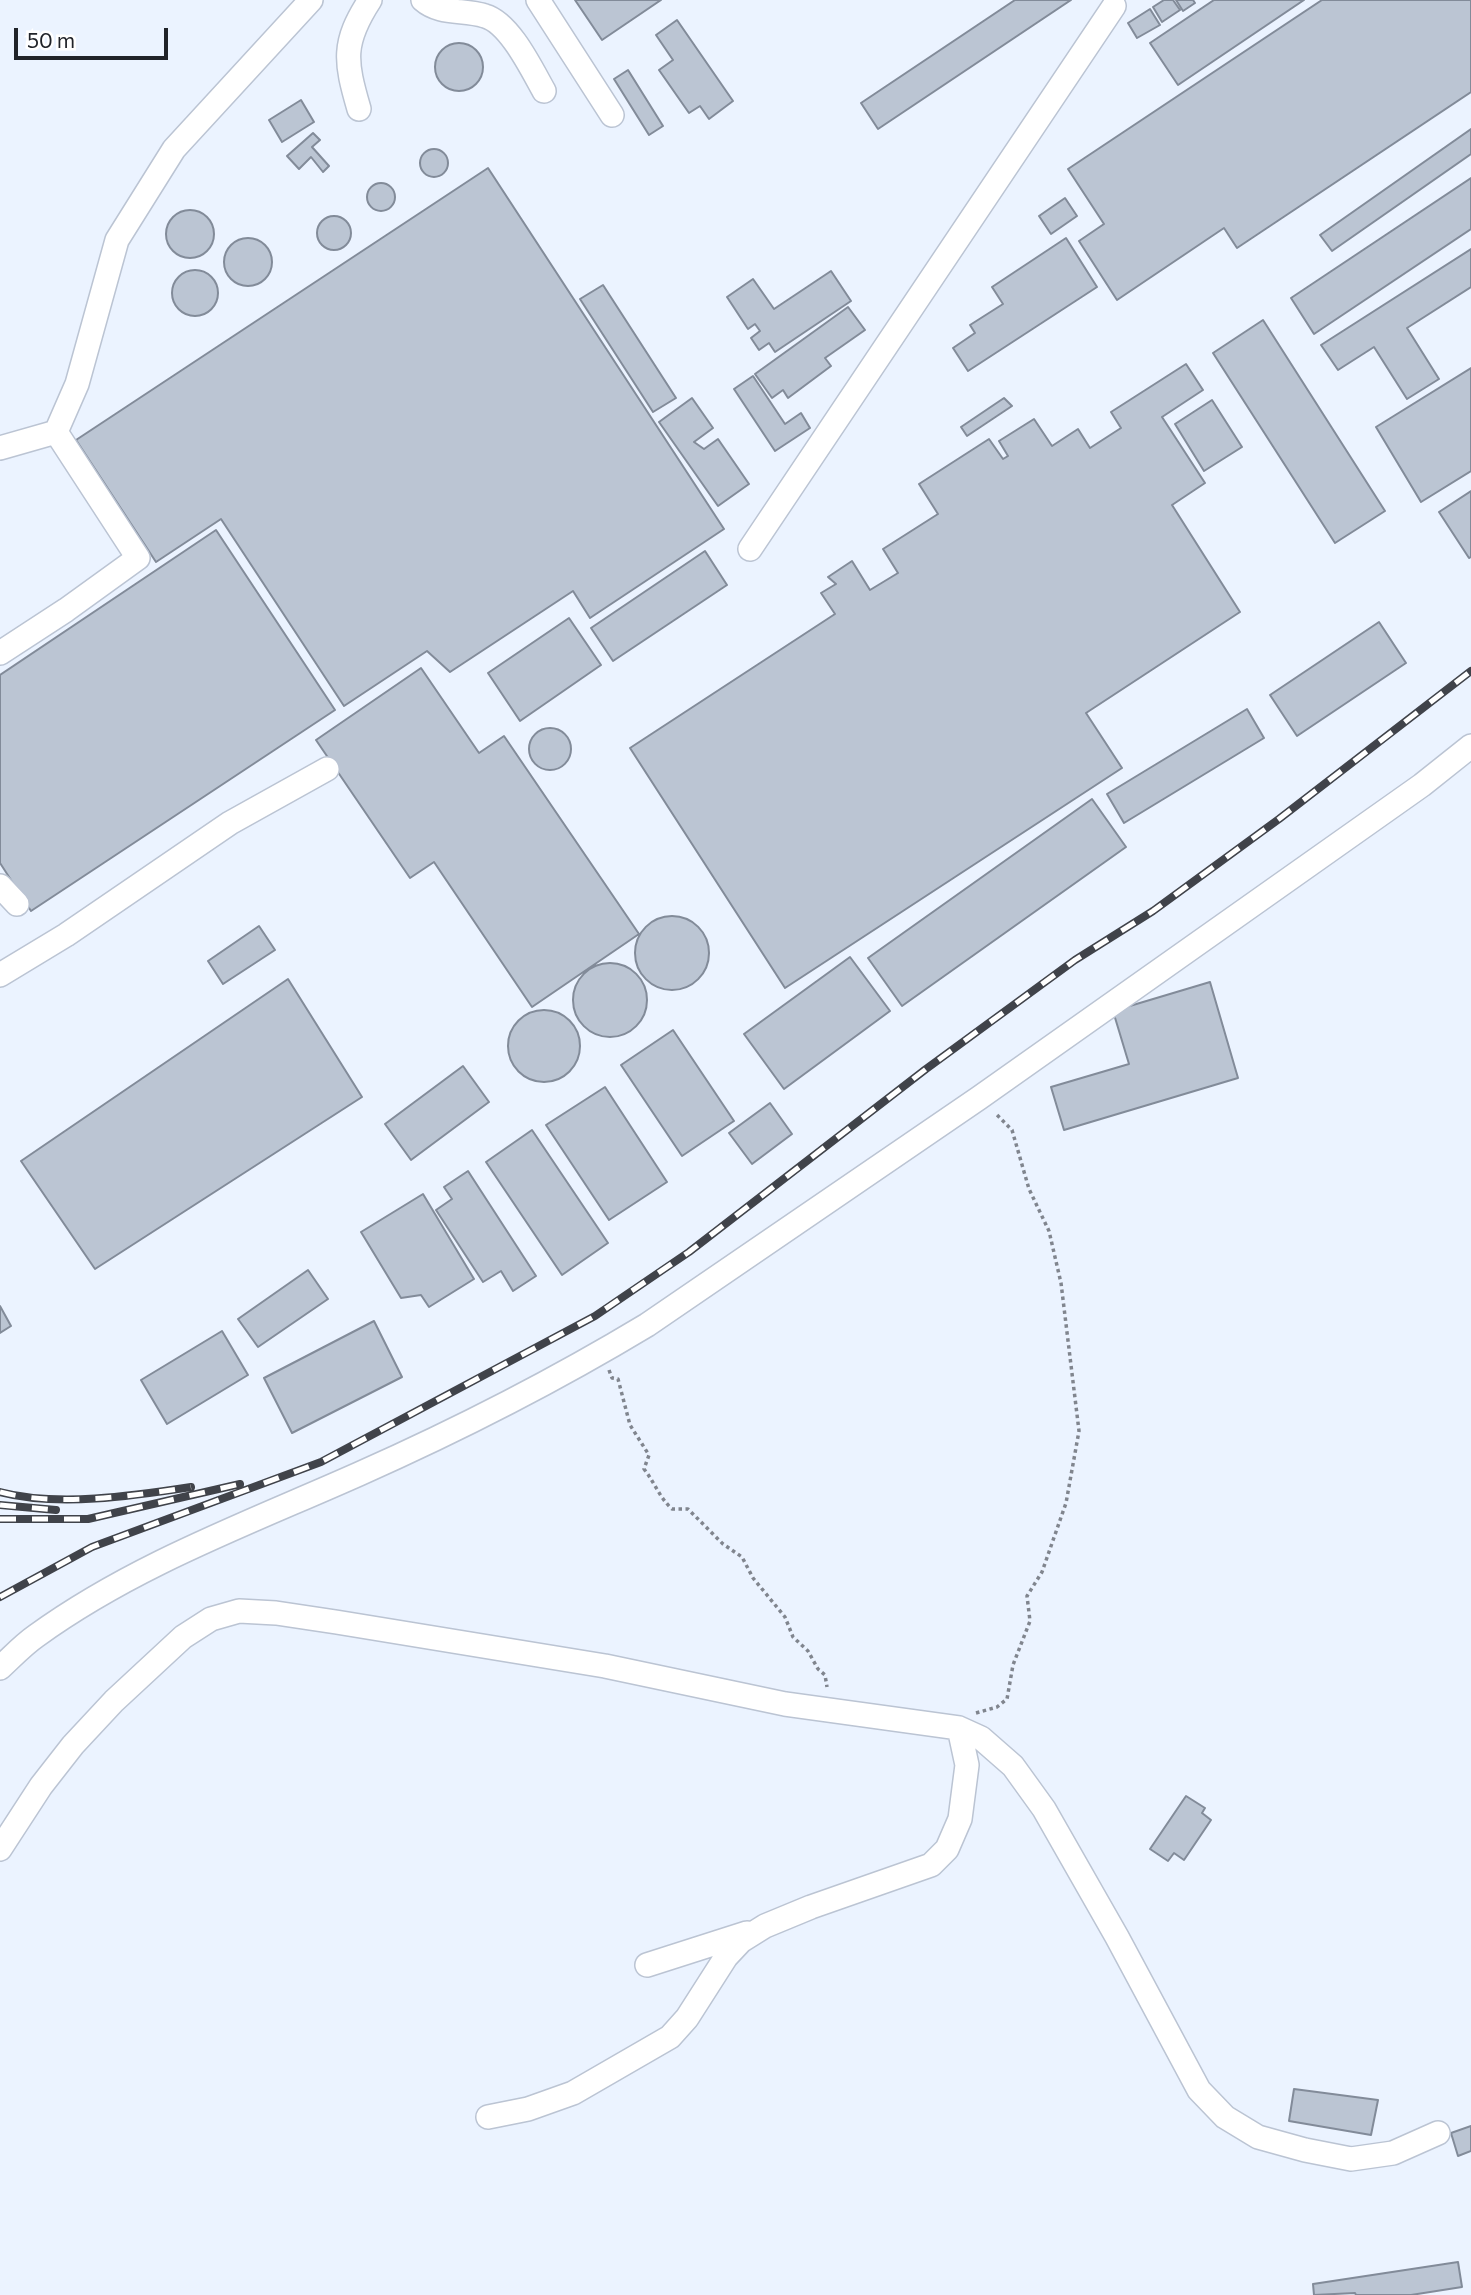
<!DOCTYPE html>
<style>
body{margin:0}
#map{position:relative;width:1471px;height:2295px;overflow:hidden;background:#ebf3ff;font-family:Commissioner,sans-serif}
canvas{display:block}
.scale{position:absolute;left:14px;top:28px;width:154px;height:32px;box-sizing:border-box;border:4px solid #202329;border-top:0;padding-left:9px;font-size:21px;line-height:24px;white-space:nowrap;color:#202329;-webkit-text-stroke:5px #fff;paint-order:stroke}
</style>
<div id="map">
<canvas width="1471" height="2295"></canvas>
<div class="scale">50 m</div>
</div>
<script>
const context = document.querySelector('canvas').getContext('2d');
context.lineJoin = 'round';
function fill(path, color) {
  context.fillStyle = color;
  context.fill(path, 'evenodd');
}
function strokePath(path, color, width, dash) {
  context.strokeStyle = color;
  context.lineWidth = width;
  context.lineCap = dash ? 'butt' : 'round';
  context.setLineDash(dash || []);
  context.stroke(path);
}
const building = new Path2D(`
 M575,0H661L602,40Z
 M1015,0H1071L878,129L861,103Z
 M1164,0H1173L1180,10L1162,22L1153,7Z
 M1176,0H1193L1195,3L1183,11Z
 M1214,0H1304L1178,85L1150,43Z
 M1322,0H1471V92L1237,248L1224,228L1117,300L1079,241L1104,224L1068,169Z
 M1150,9L1160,25L1137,38L1128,23Z
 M677,20L733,101L709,119L700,106L689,113L659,70L673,60L656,35Z
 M435 67a24 24 0 1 1 48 0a24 24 0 1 1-48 0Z
 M628,70L663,126L649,135L614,79Z
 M301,100L314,122L282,142L269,120Z
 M1471,129V154L1332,251L1320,235Z
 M313,133L320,140L312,147L329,166L323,172L311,157L299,169L287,156Z
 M420 163a14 14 0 1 1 28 0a14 14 0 1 1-28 0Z
 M488,168L724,529L590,618L573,591L450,672L427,651L344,706L221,519L156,562L76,440Z
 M1471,178V229L1314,334L1291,298Z
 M367 197a14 14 0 1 1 28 0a14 14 0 1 1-28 0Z
 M1065,198L1077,216L1051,234L1039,216Z
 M166 234a24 24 0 1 1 48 0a24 24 0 1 1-48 0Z
 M317 233a17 17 0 1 1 34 0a17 17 0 1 1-34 0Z
 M1066,238L1097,287L968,371L953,348L975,333L970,325L1003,304L992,287Z
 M224 262a24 24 0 1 1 48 0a24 24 0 1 1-48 0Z
 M1471,249V287L1407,328L1439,379L1407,399L1374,347L1338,370L1321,345Z
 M172 293a23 23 0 1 1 46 0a23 23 0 1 1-46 0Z
 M831,271L851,301L775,352L769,343L759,350L751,338L760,331L755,324L748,329L727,297L753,279L774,309Z
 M603,285L676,398L653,412L580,299Z
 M848,307L865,330L825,358L831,366L788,398L783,390L772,398L755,374Z
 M1263,320L1385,511L1335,543L1213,353Z
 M1186,364L1203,390L1162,417L1205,483L1172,505L1240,612L1086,713L1122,768L785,988L630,748L835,614L821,593L836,584L828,577L852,561L870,590L898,573L883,549L938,514L919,484L989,439L1003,459L1008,456L999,441L1034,419L1052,446L1078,429L1090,448L1121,428L1111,412Z
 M1471,368V471L1421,502L1376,427Z
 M753,376L785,424L801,413L810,428L775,451L734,389Z
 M692,398L713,428L694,442L704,449L718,439L749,484L718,506L659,422Z
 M1004,398L1012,406L967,436L961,427Z
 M1212,400L1242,447L1204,471L1175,424Z
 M1471,491V557L1469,558L1439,512Z
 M216,530L335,710L31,911L0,863V675Z
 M705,551L727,585L613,661L591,628Z
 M569,618L601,665L520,721L488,673Z
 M1379,622L1406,663L1297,736L1270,695Z
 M421,668L479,753L504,736L639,934L532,1007L434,862L410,878L316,740Z
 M1247,709L1264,738L1124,823L1107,794Z
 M529 749a21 21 0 1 1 42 0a21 21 0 1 1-42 0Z
 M1092,799L1126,847L902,1006L868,958Z
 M635 953a37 37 0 1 1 74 0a37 37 0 1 1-74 0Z
 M259,926L275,950L223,984L208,961Z
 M850,957L890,1011L784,1089L744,1034Z
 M573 1000a37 37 0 1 1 74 0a37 37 0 1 1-74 0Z
 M288,979L362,1097L95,1269L21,1161Z
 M1210,982L1238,1078L1064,1130L1051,1087L1129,1064L1113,1011Z
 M508 1046a36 36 0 1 1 72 0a36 36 0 1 1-72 0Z
 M673,1030L734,1121L682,1156L621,1065Z
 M463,1066L489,1102L411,1160L385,1124Z
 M605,1087L667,1182L609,1220L546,1125Z
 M770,1103L792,1134L752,1164L729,1133Z
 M532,1130L608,1243L562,1275L486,1162Z
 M468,1171L536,1276L513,1291L501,1271L483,1282L436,1210L452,1199L444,1187Z
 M423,1194L474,1279L429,1307L421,1295L401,1298L361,1232Z
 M308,1270L328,1299L258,1347L238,1319Z
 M0,1306L11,1326L0,1333Z
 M374,1321L402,1377L292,1433L264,1378Z
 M222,1331L248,1375L167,1424L141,1380Z
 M1186,1796L1205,1808L1202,1813L1211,1820L1184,1860L1174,1853L1168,1861L1150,1849Z
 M1294,2089L1378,2100L1371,2135L1289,2121Z
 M1471,2126V2151L1458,2156L1451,2133Z
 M1458,2262L1462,2287L1411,2295H1356L1355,2293L1314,2295L1313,2284Z`);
fill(building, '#bbc5d3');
strokePath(building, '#828b99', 2);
const minor = new Path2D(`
 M423,0C440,15 464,9 485,16C510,23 532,70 544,91
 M538,0L612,115
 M359,109C345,61 342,43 370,0
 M56,432L77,384L117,240L174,149L311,0
 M0,448L56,432L138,558L66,610L0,653
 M750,549L1114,6
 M0,886L17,904
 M0,975L66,935L230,823L327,769
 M0,1668C12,1657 23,1645 36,1636C134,1565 249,1523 359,1474C458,1430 554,1381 647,1325L979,1098L1422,785L1471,746
 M0,1849L41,1786L73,1745L114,1701L183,1637L211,1619L239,1611L276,1613L336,1622L605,1666L785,1704L959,1728L981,1738L1013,1766L1044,1809L1117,1937L1199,2090L1225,2117L1258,2137L1305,2150L1351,2159L1393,2153L1438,2133
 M647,1965L747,1933
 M488,2117L528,2109L573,2093L670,2037L687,2018L726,1957L741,1941L765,1926L811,1907L931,1865L947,1849L960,1819L967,1765L959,1728`);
strokePath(minor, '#bbc4d3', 26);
strokePath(new Path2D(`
 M609,1370L612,1378L618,1379L630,1425L649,1455L644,1469C655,1483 659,1497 672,1509H688L723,1544L742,1557L753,1578L785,1617L793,1637L808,1651L818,1669L825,1675L827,1687
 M976,1713L997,1707L1007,1699L1013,1665L1030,1621L1027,1596L1042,1572L1066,1503L1079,1431L1061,1283L1049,1231L1029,1189L1012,1130L995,1113`), '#80858e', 3.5, [3.5, 3.5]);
strokePath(minor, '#fff', 23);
const rail = new Path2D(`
 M0,1492C57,1507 133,1496 191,1487
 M0,1505L56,1510
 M0,1519H88L240,1484
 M0,1597L92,1547L321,1462L595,1316L689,1252L926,1069L1075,960L1153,911L1279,819L1471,671`);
strokePath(rail, '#40434a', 8);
strokePath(rail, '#fff', 5, [16]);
</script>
